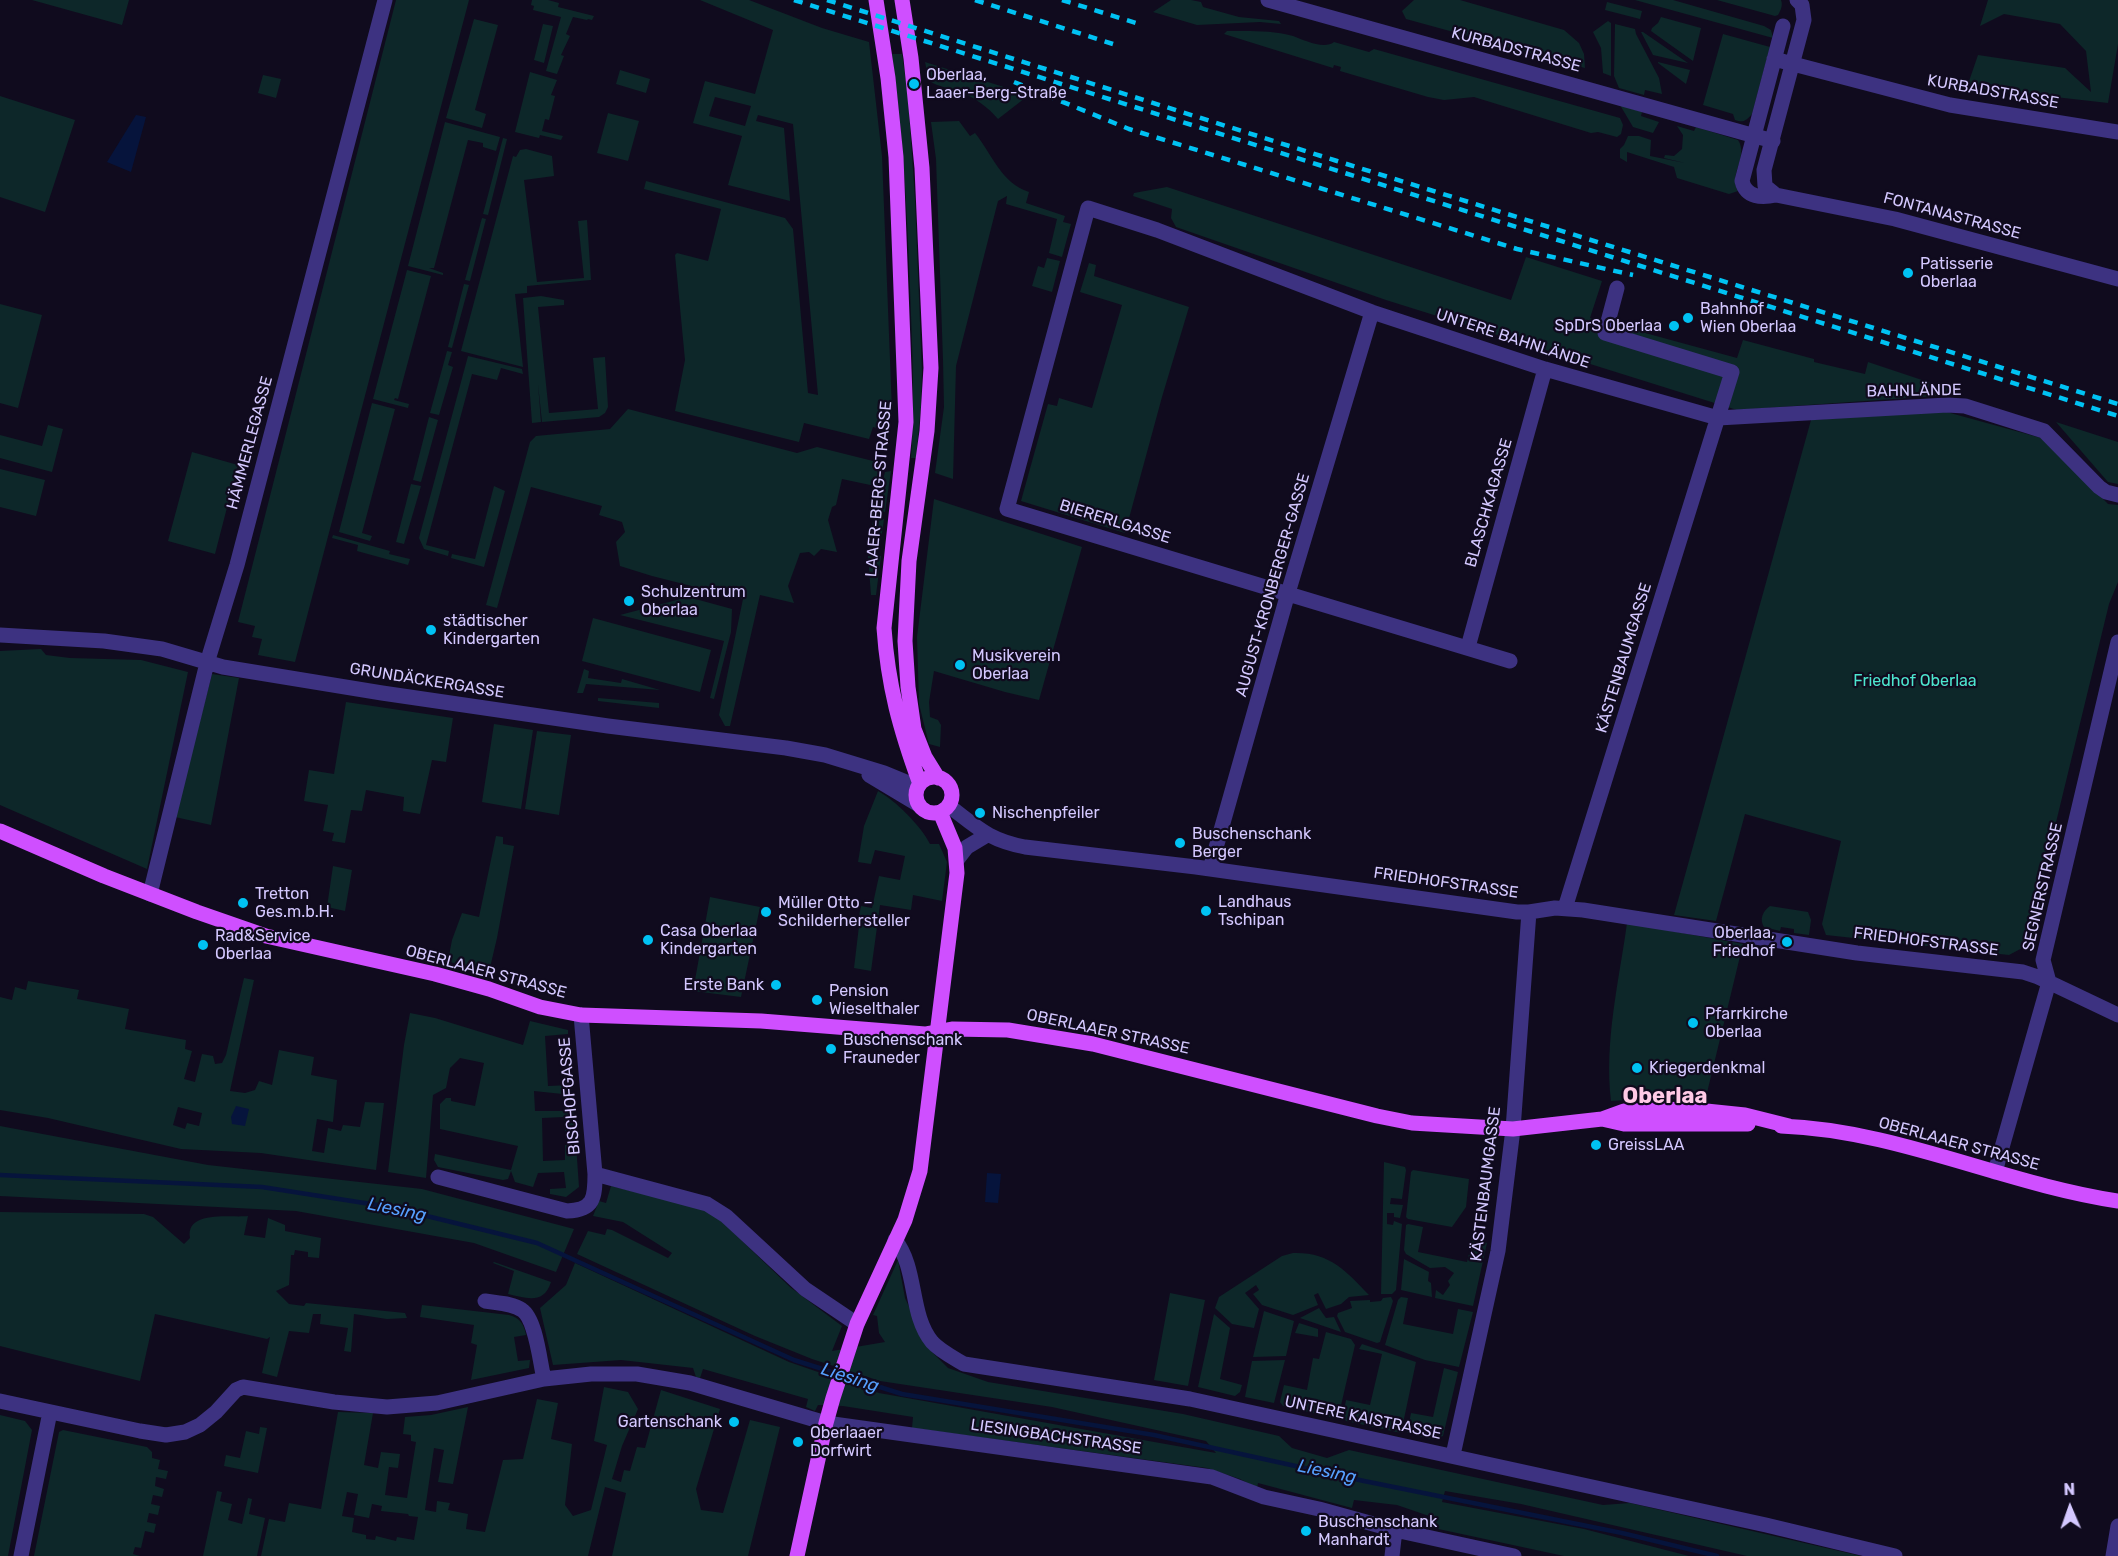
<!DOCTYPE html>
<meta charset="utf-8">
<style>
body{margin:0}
#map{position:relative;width:2118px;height:1556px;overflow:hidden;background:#100b1e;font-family:Rubik,sans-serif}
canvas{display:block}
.north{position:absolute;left:2040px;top:1478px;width:60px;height:60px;-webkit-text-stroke:4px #100b1e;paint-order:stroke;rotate:358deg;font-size:16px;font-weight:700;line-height:24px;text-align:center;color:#d4c8ff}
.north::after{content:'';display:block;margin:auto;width:21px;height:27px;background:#d4c8ff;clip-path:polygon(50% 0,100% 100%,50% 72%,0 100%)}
</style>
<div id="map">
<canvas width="2118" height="1556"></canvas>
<div class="north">N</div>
</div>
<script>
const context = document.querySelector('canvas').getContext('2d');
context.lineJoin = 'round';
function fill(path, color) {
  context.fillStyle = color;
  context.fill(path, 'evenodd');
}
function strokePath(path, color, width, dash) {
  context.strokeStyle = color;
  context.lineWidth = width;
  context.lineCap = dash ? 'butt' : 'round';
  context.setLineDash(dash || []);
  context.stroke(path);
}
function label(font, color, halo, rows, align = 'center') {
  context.font = font + ' Rubik,sans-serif';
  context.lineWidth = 4.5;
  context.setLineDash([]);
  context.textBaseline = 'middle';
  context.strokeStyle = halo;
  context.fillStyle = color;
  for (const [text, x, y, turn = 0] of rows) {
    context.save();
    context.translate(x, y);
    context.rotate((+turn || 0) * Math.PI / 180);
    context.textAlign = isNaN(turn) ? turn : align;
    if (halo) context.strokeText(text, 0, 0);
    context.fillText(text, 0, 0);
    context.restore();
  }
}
fill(new Path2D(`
 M32,0H129L122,25Z
 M396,0H469L295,662L258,655L262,639L252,637L255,626L238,622Z
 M532,0H548L559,3L558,7L594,16L592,20L588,19L587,20L573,17L566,34L570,36L561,55L564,56L557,74L546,71L561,17L533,10L534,6L531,5Z
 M700,0H749L822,28L869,42L882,156L892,411L887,431L873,427L869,439L804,423L799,442L675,411L685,360L675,255L677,253L708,261L721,209L644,189L646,181L785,218L793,229L808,393L818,395L793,124L758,115L756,121L784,128L790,201L728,185L742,136L693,123L705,81L755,94L773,30ZM715,97L751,106L745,126L709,116Z
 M1171,0H1191L1201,2L1203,7L1239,17L1279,21L1281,24L1260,22L1197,25L1153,12Z
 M1414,0H1460L1564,30L1579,43L1584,54L1585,68L1406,19L1402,11Z
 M1635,0H1673L1764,26L1771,30L1773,38Z
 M1717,0H1781C1783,5 1781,10 1778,15L1775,16Z
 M1988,0H2118V44L2108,103L1967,87L1978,55L2065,68L2091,92L2086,51L2060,24L2004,14L1980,26Z
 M1607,2L1642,11L1640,19L1605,10Z
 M1661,17L1701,28L1693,61L1651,31L1652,28L1658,23Z
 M474,19L498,25L475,110L486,114L482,128L446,118Z
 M1608,21L1611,23V76L1603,73L1601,48L1593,32Z
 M543,24L553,26L544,63L534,60Z
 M1615,24L1635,29L1636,34L1659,78L1662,94L1645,90L1644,95L1619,88L1614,76Z
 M1227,31C1249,31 1271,30 1293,36C1304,40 1324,50 1334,42L1369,52L1374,49L1620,118L1623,125L1621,134L1617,137L1598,132L1591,133L1474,97L1444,100L1428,97L1340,71L1341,67L1334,65L1333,68L1224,34Z
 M1641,32H1643L1688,63L1653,55Z
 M1723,34L1770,47L1752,114C1746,121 1743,123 1735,120L1733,114L1703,105Z
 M892,54H902L908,97L915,199L922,372L921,406L916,458H911C915,401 912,345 910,288C907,209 903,132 892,54Z
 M925,62L1029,95L998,119C989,108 974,97 960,92C949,88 939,87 929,81Z
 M1658,62L1690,70L1686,84L1658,63Z
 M620,70L650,79L646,93L616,84Z
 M530,72L557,80L551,95L555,96L549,120L545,119L542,131L563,136L561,140L540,135L539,138L515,132Z
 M263,75L281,79L276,98L258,93Z
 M0,96L75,120L45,212L0,197Z
 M1620,105L1642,112L1641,116L1659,122L1653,133L1633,127Z
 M608,113L639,121L628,161L597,153Z
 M959,121L970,136L975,133C992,154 1001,183 1029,192L1026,203L1065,216L1063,222L1071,224L1062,257L1049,253L1057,219L1006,204L1007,196L998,201L956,366L953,479L935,473L944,407L943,360L936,159L931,122Z
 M445,122L500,137L496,151L483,147V143L468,140L434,268H429L443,273V275L408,266Z
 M1677,126L1694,131L1696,127L1738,140C1749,156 1728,175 1738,191L1729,194L1677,178L1674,167L1627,152V162L1620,158V149L1624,145L1628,136H1639L1651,140L1650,156L1685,163L1664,158L1665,155L1674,156L1682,149L1683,135Z
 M503,138L507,139L488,215L483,214Z
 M526,149L552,156L554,176L524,180L537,282L584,278L578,221L587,220L591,280L527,286V293L515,294L523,367L461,351L513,156L516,157L520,150Z
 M1167,187L1511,300L1526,257L1602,281L1590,318L1737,358L1743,340L1814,359V362L1865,374L1868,362L1964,394L1737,410L1386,300L1176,227L1171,218L1172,209L1133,196L1134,193Z
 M482,218L486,219L470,281L465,280Z
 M1047,258L1060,261L1052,292L1032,286L1038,266L1044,268Z
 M1089,263L1096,265L1094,276L1189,307L1162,397L1125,533L1021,501L1048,404L1057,406L1059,398L1092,408L1122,305L1080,292Z
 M407,270L431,276L398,399L395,398L394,400L409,404L408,408L373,399Z
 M464,284L469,285L452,348L448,347Z
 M541,296L564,300V305L538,307L549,413L598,409L593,358L605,357L608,407L605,413L599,417L542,422L538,384L541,422L532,423L523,298Z
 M0,304L42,315L18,408L0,403Z
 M447,351L452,352L448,365L453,367L439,415L430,413Z
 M468,356L522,369L523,374L501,368L497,380L472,374L426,545L449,551L448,556L424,549L419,538Z
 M372,403L395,409L362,533L372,536L370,541L339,532Z
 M628,409L797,453L817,447L881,463L875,486L842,479L836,505L832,507L828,520L837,552L821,549L814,556L809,552L800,553L788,586L794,603L760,595L730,726H725L719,715L743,599L652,576L620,566L616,542L625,532L622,522L599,515L602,506L531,487L497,608L486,605L530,442L536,436L610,429Z
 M1943,411L2045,439L2108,504L2118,505V582L2109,604L2026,946L2009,955L1826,935L1822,924L1841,841L1745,814L1716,921L1674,915L1811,420Z
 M429,417L438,420L421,482L413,480Z
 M2056,422L2118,442V484L2108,482Z
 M48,425L63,429L52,472L0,458V435L42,446Z
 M192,452L238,465L215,554L168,541Z
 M0,469L45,480L36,516L0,507Z
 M891,471L885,512L875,511L885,472Z
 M411,484L421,486L404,544L396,542Z
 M494,486L505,491L484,567L451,558L452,554L475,559Z
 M934,499L1082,547L1039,700L1005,692L934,671L929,702L930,717L938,720L941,725L940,747L929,744L919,704L917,637Z
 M874,517L884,519L881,540L869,538Z
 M333,535L390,551L389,554L410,559L408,565L357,551L358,545L332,538Z
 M868,556H881L876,595H871Z
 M688,597L732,609L731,632L714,699L710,698L724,641L620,615Z
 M593,618L711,650L700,692L582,661Z
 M41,649L46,655L70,658L141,660L188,672L147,869L0,805V651Z
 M584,669L589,671L588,678L621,683L622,679L660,690L586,684L583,693H577Z
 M212,674L239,678L211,825L175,817Z
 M598,698L659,703V708L598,701Z
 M346,702L453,718L446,762L432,760L420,814L403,811L404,797L366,790L362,811L351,810L345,843L332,841L334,833L323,831L328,805L304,801L309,770L334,774Z
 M494,724L533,730L521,809L482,802Z
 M537,731L571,735L559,815L525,809Z
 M878,791C895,800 922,827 930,844H939L947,862L942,901L913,895L911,910L880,905L871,971L854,968L859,926L857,925L861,906L872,908L879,876L900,880L905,856L875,850L871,864L858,862L864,826Z
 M496,836L503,837V844L514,846L497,938L488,976L448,961L452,940L462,913L479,917Z
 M333,866L352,870L345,911L327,907Z
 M710,897L760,907L741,997L693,991Z
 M1770,906L1808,912L1811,920L1809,935L1794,933V929L1781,927L1780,931L1764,927C1759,919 1763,911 1770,906Z
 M1627,923L1743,944L1705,1101L1658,1098L1611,1101C1604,1042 1619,981 1627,923Z
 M244,978L254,980L230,1091L245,1093L255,1090L259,1081L272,1085L279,1050L314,1057L311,1075L337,1080L333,1122L317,1119L312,1151L324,1153L328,1128L341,1131L343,1125L360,1127L365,1102L384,1103L376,1170L261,1153L181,1149L48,1118L0,1110V997L12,1000L15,987L26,990L28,981L79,990L77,999L129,1009L125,1029L186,1040L185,1049L192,1051L184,1079L195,1082L202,1054L213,1056L215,1064L222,1063L226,1055ZM178,1107L202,1113L199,1126L187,1123L185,1129L173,1125Z
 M410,1013L435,1018L523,1045L530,1021L568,1030V1034L545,1036L548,1086L571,1085L572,1095L534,1091L535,1111H574L575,1131H565L564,1117L542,1118L543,1161L565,1160V1145L576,1144L579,1187L566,1197L550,1194V1189L566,1188L564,1172L538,1173L533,1187L515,1182L511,1171L508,1179L503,1180L438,1167L434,1160L435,1154L511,1170L518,1146L440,1129V1104L446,1098H451V1101L475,1106L484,1063L460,1058L450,1068L446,1088L433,1095L426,1178L388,1172L404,1045Z
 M0,1126L208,1165L422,1189L574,1229L556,1272L474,1243L296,1211L0,1196Z
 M1384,1162L1405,1167L1406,1170L1402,1199L1391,1198L1390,1204L1403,1205L1400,1218L1394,1217V1213H1387V1224L1393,1225L1394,1221L1402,1224L1396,1290L1392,1294H1381Z
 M1413,1170L1469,1179L1466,1207L1452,1227L1408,1219L1406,1217L1411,1172Z
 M611,1186L694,1206L716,1216L790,1287L842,1326L832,1351L885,1342L879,1333L877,1316L873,1315L898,1260L905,1298L928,1348L948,1368L988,1382L1183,1414L1279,1436L1292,1448L1327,1458L1349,1450L1603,1505L1630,1503L1861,1556H1747L1521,1504L1445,1491L1442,1502L1584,1529L1689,1556H1564L1429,1527L1432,1517L1397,1505L1354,1500L1352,1508L1258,1483L1257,1488L1240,1479L1207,1468L912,1428L913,1417L843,1406L818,1405L815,1411L806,1407L808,1399L703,1369L700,1378L696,1377L693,1368L621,1360L553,1365L540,1308L566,1285L575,1263L789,1362L879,1393L1216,1453L1206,1441L1052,1407L880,1381L812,1359L755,1336L577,1254L588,1231L605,1235L607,1229L612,1230L668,1258L672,1253L623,1222L593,1216L599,1201L606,1203Z
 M0,1212L144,1214L153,1217L184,1244L190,1238C185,1210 232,1218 248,1216L244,1235L265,1238L268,1218L285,1225V1231L321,1238L319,1258L308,1257V1252L295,1250L294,1255H291L289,1285L276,1291L289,1304L304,1306L306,1303L405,1313L407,1318L387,1319L354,1314L351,1352L344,1351L348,1328L320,1324L321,1314H313L309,1333L289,1331L277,1377L262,1373L270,1337L267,1339L155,1314L140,1381L0,1346Z
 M1408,1224L1423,1227L1418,1252L1467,1262L1473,1237L1487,1243L1473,1306L1435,1298L1436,1290L1443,1295L1450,1285L1448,1281L1454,1273L1445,1267L1430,1268L1406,1254L1404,1250L1406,1225Z
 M1293,1253C1330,1252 1346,1271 1369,1295L1349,1297L1341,1304L1326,1309L1318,1293L1314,1295L1318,1305L1293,1315L1262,1305L1253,1294L1259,1290L1256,1285L1245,1293L1259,1309L1254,1328L1232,1324L1215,1308L1219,1297L1282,1256Z
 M1404,1259L1429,1272L1428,1281L1431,1283L1432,1297L1401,1290Z
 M494,1262L551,1282C544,1305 526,1298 508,1294L514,1271L493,1263Z
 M1170,1293L1205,1300L1188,1386L1154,1380Z
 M1391,1297L1393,1301L1380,1342L1377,1343L1345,1332L1337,1316L1338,1313L1352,1308L1350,1301L1370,1300V1302L1381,1301L1383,1298Z
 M1401,1297L1408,1298L1403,1324L1453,1334L1458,1309L1473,1312L1459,1367L1425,1360L1385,1345L1398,1300Z
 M422,1305L509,1315C520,1318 524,1324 526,1335L514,1337L518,1361L530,1360L529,1368L471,1380L477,1345L471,1343L474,1325L420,1317Z
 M1319,1308L1326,1318L1334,1317L1341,1332L1300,1318Z
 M1264,1311L1294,1321L1286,1356L1253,1357Z
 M1214,1314L1230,1328L1220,1379L1242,1385L1240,1392L1235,1396L1198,1387Z
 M1299,1323L1318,1329V1337L1295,1333Z
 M1326,1332L1351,1339L1355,1345L1339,1414L1334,1418L1283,1406L1280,1402L1284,1385L1307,1390L1313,1358L1319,1359Z
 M1362,1344L1416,1362L1401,1433L1346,1421C1341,1415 1345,1407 1346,1400L1370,1405L1382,1354L1359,1349Z
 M1285,1360L1274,1403L1245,1397L1252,1361Z
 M1444,1368L1458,1372L1443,1436L1434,1440L1407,1433L1411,1413L1433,1417Z
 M604,1387L628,1392L638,1409L622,1446L612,1479L621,1482L624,1470L630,1471L637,1447L645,1448L661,1390L720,1409L696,1489L701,1510L723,1513L750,1420L780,1427L748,1556H612L626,1493L605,1487L588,1556H261L269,1519L285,1522L289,1503L321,1509L338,1412L373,1413L364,1465L378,1468L381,1452L400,1454L398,1468L389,1467L385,1495L407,1498L416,1442L411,1441V1435L403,1434L405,1417L431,1415L468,1407L453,1484L438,1482L444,1450L434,1448L425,1510L436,1512L437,1501L450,1503L448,1510L468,1514L466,1529L485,1532L503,1460L523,1459L537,1399L558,1403L551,1439L572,1444L565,1505L573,1516L591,1510L607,1445L594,1441ZM347,1492L358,1494L354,1515L369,1518L372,1504L382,1506L381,1511L408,1514L409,1516L418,1517L414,1540L397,1537L396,1541L376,1536L375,1540L366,1539V1535L352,1532L354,1518L342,1516Z
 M0,1415L25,1421L32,1430L8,1556H0Z
 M260,1427L267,1428L258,1473L224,1466L226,1455L240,1458L246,1431L259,1434Z
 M63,1430L147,1447L152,1452V1458L160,1460L158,1469L168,1471L166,1479L156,1477L155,1486L164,1489L162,1497L153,1495L151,1504L160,1506L158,1515L149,1513L147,1522L156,1524L154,1533L145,1531L141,1548L135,1547L133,1554L140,1556H34L59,1432Z
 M217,1491L222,1492L220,1501L232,1504L228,1520L242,1524L248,1498L252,1499L249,1514L265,1518L257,1556H203Z`), '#0d2729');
fill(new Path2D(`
 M136,115L146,117L131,172L107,162Z
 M236,1106L249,1109L245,1126L232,1124L231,1117Z
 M987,1173L1001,1174L998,1203L985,1202Z`), '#06143c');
strokePath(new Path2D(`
 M0,1175L262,1187L390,1207L537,1243L794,1360L902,1394L1154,1435L1364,1481L1622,1533L1717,1556`), '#06143c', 4.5);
strokePath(new Path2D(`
 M1268,0L1773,141
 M1783,26L1742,181C1746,198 1762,198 1776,195L1895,219L2118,279
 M1774,59L1950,105L2118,132
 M1776,195L1765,186L1764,170L1804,20L1802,5L1797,0
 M0,635L104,641L162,649L223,667L382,693L608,726L786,748L825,755L884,773L918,787
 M1468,647L1545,369
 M1510,661L1007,509L1088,208L1157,230L1372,312L1545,369L1718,418L1947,405L1965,406L2044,431L2099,487L2106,492L2118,495
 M869,775L919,805
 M949,806C977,827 988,840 1025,847L1196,867L1517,912H1529L1555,908L1583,910L1857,953L2023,972L2038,977L2118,1015
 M957,860L967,847L987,835
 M1210,869L1288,593L1372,312
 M150,894L207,663L237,565L385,0
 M1565,908L1732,372L1605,333L1617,288
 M1995,1172L2049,982L2043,960L2118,642
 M595,1174L707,1204L726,1216L805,1289L857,1324
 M438,1177L567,1211C594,1210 595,1198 595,1174L581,1015
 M895,1240C918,1269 909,1314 932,1342C940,1351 954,1358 964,1364L1190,1399L1766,1525L1895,1556
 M485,1301C497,1303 512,1303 522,1310C536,1319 540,1363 544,1379
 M0,1401L140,1431L166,1435L185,1432L200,1425L216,1412L236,1390L243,1387L334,1402L387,1407L437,1403L544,1379L591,1374H637L690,1383L826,1423L1212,1477L1264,1497L1319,1509L1395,1530L1514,1556
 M1453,1455L1498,1251L1513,1129L1529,912
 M21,1556L50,1412
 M1392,1556L1395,1530
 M2113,1556L2118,1526`), '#3d3281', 15);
strokePath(new Path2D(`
 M876,0L888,78L896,157L906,422L884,628C888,686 900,729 920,784
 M902,0L911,58L922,168L931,368L927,431L909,561L905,641L908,687L914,729L925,757L938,778
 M916 795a18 18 0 1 1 36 0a18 18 0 1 1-36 0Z
 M0,831L104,876L197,912L266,936L435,974L489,989L540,1007L581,1015L761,1021L925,1034L952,1029L1008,1030L1093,1044L1377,1116L1412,1123L1513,1129L1602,1119L1624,1111L1687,1109L1745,1115L1789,1126
 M1602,1119L1624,1124H1748
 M1781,1126C1897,1130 2004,1184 2118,1201
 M797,1556L826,1423L833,1398L857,1324L905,1220L920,1171L957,873L955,848L940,812`), '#cf4fff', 15);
strokePath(new Path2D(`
 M794,0L2118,416
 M827,0L1337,161L2118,404
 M975,0L1113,44
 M1062,0L1136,23
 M1014,82L1129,129L1517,249L1633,275`), '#00c2f3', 4.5, [9, 8]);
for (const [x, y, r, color] of [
 [914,84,6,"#00c2f3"],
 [1908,273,6,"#00c2f3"],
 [1688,318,6,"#00c2f3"],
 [1674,326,6,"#00c2f3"],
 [629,601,6,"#00c2f3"],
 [431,630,6,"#00c2f3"],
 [960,665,6,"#00c2f3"],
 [980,813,6,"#00c2f3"],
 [1180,843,6,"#00c2f3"],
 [243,903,6,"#00c2f3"],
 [1206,911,6,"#00c2f3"],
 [766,912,6,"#00c2f3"],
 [648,940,6,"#00c2f3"],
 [1787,942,6,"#00c2f3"],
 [203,945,6,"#00c2f3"],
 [776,985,6,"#00c2f3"],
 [817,1000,6,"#00c2f3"],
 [1693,1023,6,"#00c2f3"],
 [831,1049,6,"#00c2f3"],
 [1637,1068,6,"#00c2f3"],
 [1596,1145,6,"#00c2f3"],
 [734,1422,6,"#00c2f3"],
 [798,1442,6,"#00c2f3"],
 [1306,1531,6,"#00c2f3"]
]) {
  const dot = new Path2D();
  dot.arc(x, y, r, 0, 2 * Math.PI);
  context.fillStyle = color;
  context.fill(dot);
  strokePath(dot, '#100b1e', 2);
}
label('16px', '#d4c8ff', '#100b1e', [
 ["KURBADSTRASSE",1516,50,15],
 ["KURBADSTRASSE",1993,92,10],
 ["FONTANASTRASSE",1952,216,15],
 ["UNTERE BAHNLÄNDE",1513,339,18],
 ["BAHNLÄNDE",1914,391,-1],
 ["HÄMMERLEGASSE",250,443,-75],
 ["LAAER-BERG-STRASSE",879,489,-85],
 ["BLASCHKAGASSE",1489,503,-74],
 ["BIERERLGASSE",1115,522,17],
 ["AUGUST-KRONBERGER-GASSE",1273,585,-74],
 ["KÄSTENBAUMGASSE",1624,658,-73],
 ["GRUNDÄCKERGASSE",427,681,9],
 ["FRIEDHOFSTRASSE",1446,883,8],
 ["SEGNERSTRASSE",2043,887,-77],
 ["FRIEDHOFSTRASSE",1926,942,7],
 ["OBERLAAER STRASSE",486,972,15],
 ["OBERLAAER STRASSE",1108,1032,12],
 ["BISCHOFGASSE",570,1096,-95],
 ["OBERLAAER STRASSE",1959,1144,15],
 ["KÄSTENBAUMGASSE",1486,1184,-83],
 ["UNTERE KAISTRASSE",1363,1418,12],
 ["LIESINGBACHSTRASSE",1056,1437,8]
]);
label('16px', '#d4c8ff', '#100b1e', [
 ["Oberlaa,",926,75],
 ["Laaer-Berg-Straße",926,93],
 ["Patisserie",1920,264],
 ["Oberlaa",1920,282],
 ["Bahnhof",1700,309],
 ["Wien Oberlaa",1700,327],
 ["SpDrS Oberlaa",1662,326,"right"],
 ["Schulzentrum",641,592],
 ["Oberlaa",641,610],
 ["städtischer",443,621],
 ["Kindergarten",443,639],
 ["Musikverein",972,656],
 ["Oberlaa",972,674],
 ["Nischenpfeiler",992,813],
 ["Buschenschank",1192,834],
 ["Berger",1192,852],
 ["Tretton",255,894],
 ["Ges.m.b.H.",255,912],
 ["Landhaus",1218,902],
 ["Tschipan",1218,920],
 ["Müller Otto –",778,903],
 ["Schilderhersteller",778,921],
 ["Casa Oberlaa",660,931],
 ["Kindergarten",660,949],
 ["Oberlaa,",1775,933,"right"],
 ["Friedhof",1775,951,"right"],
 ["Rad&Service",215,936],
 ["Oberlaa",215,954],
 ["Erste Bank",764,985,"right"],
 ["Pension",829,991],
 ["Wieselthaler",829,1009],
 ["Pfarrkirche",1705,1014],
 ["Oberlaa",1705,1032],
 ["Buschenschank",843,1040],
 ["Frauneder",843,1058],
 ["Kriegerdenkmal",1649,1068],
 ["GreissLAA",1608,1145],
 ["Gartenschank",722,1422,"right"],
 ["Oberlaaer",810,1433],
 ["Dorfwirt",810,1451],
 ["Buschenschank",1318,1522],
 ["Manhardt",1318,1540]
], 'left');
label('16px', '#4de6cf', '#100b1e', [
 ["Friedhof Oberlaa",1915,681]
]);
label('italic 18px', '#56a0ff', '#100b1e', [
 ["Liesing",397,1210,12],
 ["Liesing",850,1378,18],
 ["Liesing",1327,1472,12]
]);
label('bold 22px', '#ffcae6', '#100b1e', [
 ["Oberlaa",1665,1097]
]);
</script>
